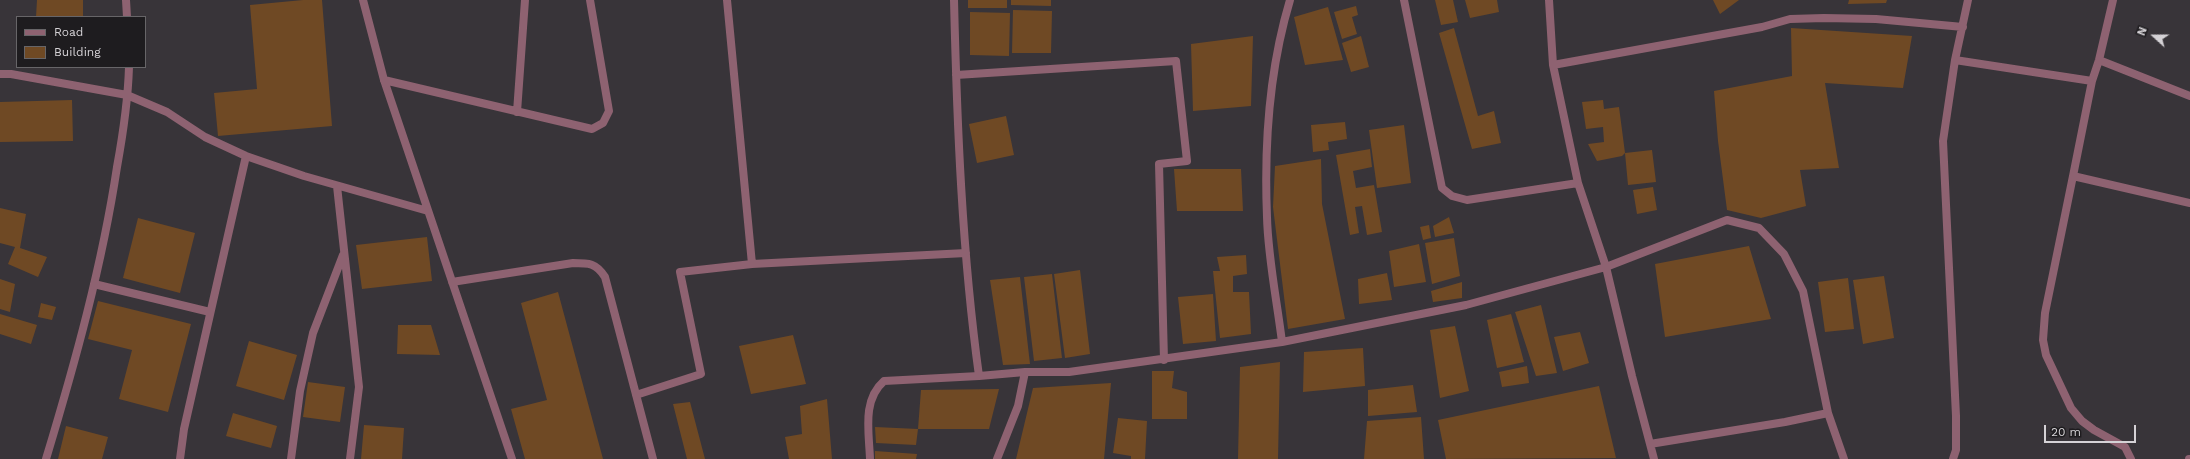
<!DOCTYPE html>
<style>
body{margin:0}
#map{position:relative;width:2190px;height:459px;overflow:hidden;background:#383439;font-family:"Work Sans",sans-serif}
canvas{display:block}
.legend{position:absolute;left:16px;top:16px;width:130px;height:52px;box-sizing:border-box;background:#1e1c1f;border:1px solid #676568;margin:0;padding:5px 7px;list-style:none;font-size:12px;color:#d5d2d6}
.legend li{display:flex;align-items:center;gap:8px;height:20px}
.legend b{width:20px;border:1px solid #676568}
.north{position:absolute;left:2134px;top:16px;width:40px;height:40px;-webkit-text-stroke:3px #1e1c1f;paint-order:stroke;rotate:291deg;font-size:11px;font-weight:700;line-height:16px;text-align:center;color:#d5d2d6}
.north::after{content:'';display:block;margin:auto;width:14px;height:18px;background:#d5d2d6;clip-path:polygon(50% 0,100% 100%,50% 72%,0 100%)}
.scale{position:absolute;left:2044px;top:425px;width:92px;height:18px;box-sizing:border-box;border:2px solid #d5d2d6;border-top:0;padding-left:5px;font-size:12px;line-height:14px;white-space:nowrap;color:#d5d2d6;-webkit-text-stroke:3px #1e1c1f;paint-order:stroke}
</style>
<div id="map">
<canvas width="2190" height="459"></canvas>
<ul class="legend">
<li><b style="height:5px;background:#8e6271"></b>Road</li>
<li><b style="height:11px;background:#6f4924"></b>Building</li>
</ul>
<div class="north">N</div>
<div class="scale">20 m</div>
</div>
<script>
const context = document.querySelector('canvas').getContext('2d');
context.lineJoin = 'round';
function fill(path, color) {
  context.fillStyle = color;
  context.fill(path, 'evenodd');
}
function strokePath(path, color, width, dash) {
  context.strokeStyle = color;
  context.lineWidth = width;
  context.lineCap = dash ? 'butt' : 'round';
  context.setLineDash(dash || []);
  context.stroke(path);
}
fill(new Path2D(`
 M37,0H83V17H36Z
 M303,0H322L332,126L218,136L214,93L257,89L250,5Z
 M968,0H1007V8H968Z
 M1011,0H1051V6L1011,5Z
 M1435,0H1453L1458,22L1441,25Z
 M1465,0H1497L1499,12L1470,18Z
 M1713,0H1739L1720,14Z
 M1849,0H1887L1886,3L1848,4Z
 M1356,6L1358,15L1352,17L1357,34L1342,39L1334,12Z
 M1328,7L1343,60L1305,65L1294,17Z
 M1013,10L1052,11L1051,53H1012Z
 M970,12L1010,13L1009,56L970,55Z
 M1454,28L1478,116L1494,111L1501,143L1472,149L1439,33Z
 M1791,28L1912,36L1903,88L1825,83L1839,168L1800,170L1806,206L1761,218L1727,210L1718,141L1714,91L1792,76Z
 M1253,36L1251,106L1193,111L1191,44Z
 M1361,36L1369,67L1351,72L1342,43Z
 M72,100L73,141L0,142V102Z
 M1603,100L1604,109L1619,107L1625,153L1622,156L1597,161L1588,144L1604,142L1603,127L1586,129L1582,102Z
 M1006,116L1014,155L977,163L969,124Z
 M1345,122L1347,139L1328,142L1329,150L1313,152L1311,125Z
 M1404,125L1411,183L1377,188L1369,130Z
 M1370,149L1372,167L1353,171L1356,188L1374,185L1382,232L1367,235L1362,206L1355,207L1359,233L1350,235L1336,155Z
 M1652,150L1656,182L1628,185L1625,153Z
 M1321,159L1322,204L1345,319L1288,329L1273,207L1275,166Z
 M1174,169H1241L1243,211H1177Z
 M1653,187L1657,210L1637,214L1633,190Z
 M0,208L26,214L20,248L47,257L38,277L8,264L15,247L0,243Z
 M1449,217L1454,233L1435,237L1433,226Z
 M138,218L195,233L180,293L123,278Z
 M1429,225L1431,238L1423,240L1420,227Z
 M427,237L432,281L362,289L356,245Z
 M1454,238L1460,276L1432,284L1425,243Z
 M1419,244L1426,282L1394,287L1389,251Z
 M1749,246L1771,319L1665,337L1655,264Z
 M1246,255L1247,274L1233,276V292H1249L1251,334L1220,338L1213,271H1220L1217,257Z
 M1080,270L1090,354L1065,358L1054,274Z
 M1387,273L1392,300L1359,304L1358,279Z
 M1052,274L1062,358L1034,361L1024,277Z
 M1884,276L1894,338L1863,344L1853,280Z
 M1020,277L1030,364L1003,365L990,280Z
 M1848,278L1854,329L1825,332L1818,282Z
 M0,279L15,284L10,312L0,309Z
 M1462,282V298L1433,302L1431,291Z
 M558,292L603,459H525L511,409L547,400L521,303Z
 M1213,294L1216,341L1183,344L1178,297Z
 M98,301L191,324L168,412L119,399L132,350L88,339Z
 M41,303L56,307L52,320L38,317Z
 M1541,305L1557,373L1536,376L1515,312Z
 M0,314L37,325L31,344L0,334Z
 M1511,314L1524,362L1497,368L1487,320Z
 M398,325H431L440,355L397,354Z
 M1455,326L1469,391L1440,398L1430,330Z
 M1580,332L1589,363L1563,371L1554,337Z
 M793,335L806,384L751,394L739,346Z
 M249,341L297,355L284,400L236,386Z
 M1363,348L1365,386L1303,392L1304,352Z
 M1280,362L1278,459H1238L1240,367Z
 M1527,366L1529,383L1502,387L1499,372Z
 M1152,371H1174L1172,388L1187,392V419H1152Z
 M308,382L345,387L340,422L303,417Z
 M1111,383L1104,459H1016L1033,388Z
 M1413,385L1417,412L1368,416V390Z
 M1599,386L1616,458L1446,459L1438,420Z
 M999,389L989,429H918L921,390Z
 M827,399L832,459H789L785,437L802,434L800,406Z
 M690,402L705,459H687L673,404Z
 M233,413L277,426L271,448L226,436Z
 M1421,417L1424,459H1364L1367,421Z
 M1118,418L1147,421L1145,459H1131V456L1113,453Z
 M364,425L404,428L402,459H361Z
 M66,426L108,437L102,459H58Z
 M875,427L918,429L916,445L876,443Z
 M875,451L917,454L916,459H875Z`), '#6f4924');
strokePath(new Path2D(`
 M126,0L127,17
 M363,0L384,80L512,459
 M954,0C957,125 962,252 979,376L1025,372
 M1404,0L1442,188L1452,196L1467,200L1578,183
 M1549,0L1553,65L1578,183L1606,267L1632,376L1654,459
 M2113,0L2099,60L2092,81L2073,176L2045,313L2043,340L2046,355L2071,408L2082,421L2094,430L2125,447L2131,459
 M1955,60L2092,81
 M2099,60L2190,96
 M1553,65L1762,27L1790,19L1824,18L1876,19L1963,27
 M0,74H11L127,95L167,112L205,137L246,156L304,176L428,211
 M956,75L1176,61L1187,161L1159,164L1164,360
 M384,80L592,129L603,123L609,111L590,0
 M517,112L525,0
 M2073,176L2190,203
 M337,186L359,387L350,459
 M752,264L966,253
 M452,282L573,263C589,263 596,263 605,277L653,459
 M94,284L210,312
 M1282,342C1277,301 1268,258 1267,217C1264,144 1269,70 1290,0
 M636,395L701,374L680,272L752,264L727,0
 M1650,444L1785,422L1828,413
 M46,459C75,363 102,266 117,167C123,134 128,100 129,67
 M180,459L184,429L246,156
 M291,459L300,391L313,333L343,255
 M870,459C869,432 862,400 884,381L979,376
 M997,459L1018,406L1025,372H1069L1282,342L1466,305L1606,267L1727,220L1759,228L1784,254L1803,291L1828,413L1844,459
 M1953,459L1956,450V416L1943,141L1955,60L1968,0
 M2189,459H2190`), '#8e6271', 8);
</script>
